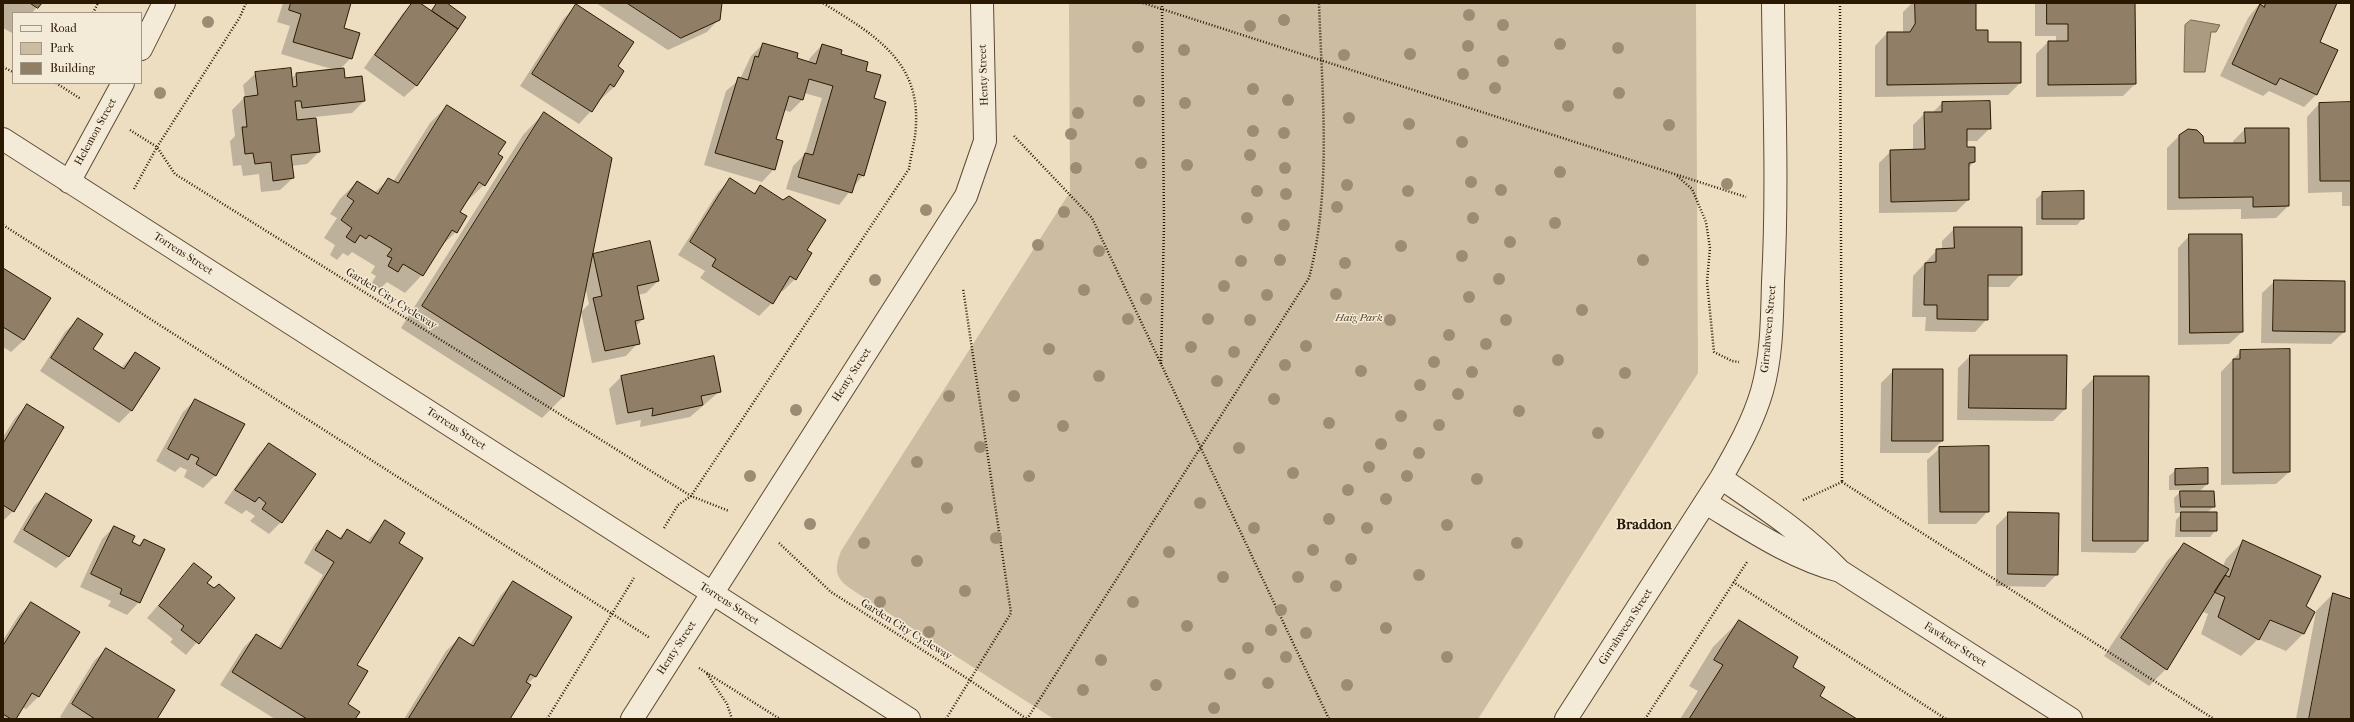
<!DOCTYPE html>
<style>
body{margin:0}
#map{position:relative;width:2354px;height:722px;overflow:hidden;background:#eddec2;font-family:"IM FELL French Canon",serif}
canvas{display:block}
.frame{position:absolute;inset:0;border:4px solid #2b1802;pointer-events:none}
.legend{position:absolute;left:12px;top:12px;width:130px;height:72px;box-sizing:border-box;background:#f3ead7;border:1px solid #a39682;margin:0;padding:5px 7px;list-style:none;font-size:12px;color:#2b1802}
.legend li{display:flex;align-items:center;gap:8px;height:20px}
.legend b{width:20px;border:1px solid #a39682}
</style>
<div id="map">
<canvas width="2354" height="722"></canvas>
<div class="frame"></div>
<ul class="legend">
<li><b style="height:5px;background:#f3ead7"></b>Road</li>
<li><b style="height:11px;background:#ccbca1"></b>Park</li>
<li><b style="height:11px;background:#907f66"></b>Building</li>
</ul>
</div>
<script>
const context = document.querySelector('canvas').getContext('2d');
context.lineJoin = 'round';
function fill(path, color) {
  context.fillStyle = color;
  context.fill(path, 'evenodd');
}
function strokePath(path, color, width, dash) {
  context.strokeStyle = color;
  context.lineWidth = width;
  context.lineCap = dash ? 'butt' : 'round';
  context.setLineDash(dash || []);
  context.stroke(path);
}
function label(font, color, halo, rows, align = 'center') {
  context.font = font + ' "IM FELL French Canon",serif';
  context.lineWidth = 3;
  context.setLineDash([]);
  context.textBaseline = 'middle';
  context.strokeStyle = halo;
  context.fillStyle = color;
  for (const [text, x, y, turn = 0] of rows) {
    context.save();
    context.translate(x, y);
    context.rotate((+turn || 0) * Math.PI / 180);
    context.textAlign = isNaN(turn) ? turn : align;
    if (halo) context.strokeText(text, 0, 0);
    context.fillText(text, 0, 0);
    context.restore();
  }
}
fill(new Path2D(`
 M1069,3H1696L1698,373L1478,719H1054L854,591C836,579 833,572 841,551L1070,192Z`), '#ccbca1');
const water = new Path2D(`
 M2191,20L2220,25L2216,32H2211L2205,72H2184L2185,25Z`);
fill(water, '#ab9b81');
strokePath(water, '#78674e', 1);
fill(new Path2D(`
 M3,3H40L32,13H13L12,33L3,28Z
 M283,3H350L343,28L351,58L340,69L345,79L364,101L352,113L315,117L319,152L307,164L291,166L293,178L280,190L261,192L259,174L243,176L241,165L233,166L230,141L235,136L232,110L245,97L243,85L256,73L291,79L296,74L335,70L281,54L290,26L277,22Z
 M413,3H418L430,11L437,3H446L465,17L417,85L404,97L364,68L403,13Z
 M596,3H721L719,19L707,32L668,50Z
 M1912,3H1975V31L2020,83L2008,95L1875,97V46L1887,33H1903V12Z
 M2035,3H2134L2135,84L2123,96L2036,97V54L2048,42H2056V36H2035Z
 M2260,3H2336L2318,42L2317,94L2304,107L2269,91L2263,96L2220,76L2248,18Z
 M576,6L616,66L623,71L614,87L601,99L600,98L591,111L579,124L520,86L564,18Z
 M763,44L795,59L808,63L810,58L822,45L865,71L873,99L863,175L839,205L786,189L793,166L805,154L822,98L804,93L802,100L790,112L784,110L775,140L774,169L762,182L704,165L726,91L740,79L751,56Z
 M1942,103L1990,128L1977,141H1966V148L1974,162L1968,168V200L1956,212L1879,213V163L1891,151L1913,150V125L1925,113H1932Z
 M2351,103V206H2342V192L2308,193L2307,117L2319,104Z
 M447,106L496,154L484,185L466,202L459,212L456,232L438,249L422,275L405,293L387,282L380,289L371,284L376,276L371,273L375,266L352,252L348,256L343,253L337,260L330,255L335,245L324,238L337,218L330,214L340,199L357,182L374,193L389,179L393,182L430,123Z
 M544,113L591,257L594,255L658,281L646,293L638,295L643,319L635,327L638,343L626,356L592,363L581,312L589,304L585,286L563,397L542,418L401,328L523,135Z
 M2245,129L2288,206L2276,218L2241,219V209L2167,210V148L2179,136L2203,144H2233V141Z
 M730,180L753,194L760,186L806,251L795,279L783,291L780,290L772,303L759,316L700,278L705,271L678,255L718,192Z
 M2043,193L2083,218L2077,225H2036V199Z
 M1955,228L2021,274L2009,287H1987V319L1975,332L1925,331L1926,317H1912L1913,276L1937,250H1942V241Z
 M2190,235L2242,332L2229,344L2178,345V248Z
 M3,269L24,340L11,352L3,347Z
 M2275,281L2344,332L2331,344L2261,343L2262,293Z
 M78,319L91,349L121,368L135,353L131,411L119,423L40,371L65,332Z
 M2241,351L2289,472L2276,484L2221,485V372Z
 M1970,356L2065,409L2053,421L1957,420L1958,368Z
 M1894,370L1942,441L1929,453H1880L1881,383Z
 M621,377L720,391L690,417L640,427L641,420L616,425L609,389Z
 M2095,377L2147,540L2135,553L2081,552L2082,390Z
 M195,400L244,424L215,476L203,488L184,477L187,470L180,467L175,472L156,461L183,412Z
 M27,405L13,511L3,521V437L15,418Z
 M269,444L281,522L269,534L250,521L255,516L246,510L242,514L224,503L257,456Z
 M1940,448L1988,511L1976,524H1928L1927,460Z
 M2176,470L2207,484L2199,492L2214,506L2207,513L2216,530L2210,537H2175L2176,520L2182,513H2175L2174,498L2182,490H2169V476Z
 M46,494L69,556L56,568L13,542L34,506Z
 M2009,513L2057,574L2045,587L1996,586V526Z
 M385,521L397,543L356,665L346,704L354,719H275L220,685L244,647L256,635L278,648L323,575L304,563L315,544L327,532L338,539L347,530L367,542Z
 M114,527L138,546L144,540L139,602L127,615L108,606L111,601L80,587L102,539Z
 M2243,541L2303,634L2286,651L2258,639L2241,656L2201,634L2208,614L2201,611L2166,669L2149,686L2104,656L2167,561L2184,544L2223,566L2226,559Z
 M194,564L206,583L214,589L234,598L186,655L170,642L173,639L147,618Z
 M513,582L571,618L535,677L527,684L509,719H404L446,651L459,638L470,645L501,595Z
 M2333,594L2351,600V719H2296L2316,611Z
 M31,603L79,633L38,697L26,709L22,707L15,719H3V640L19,615Z
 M1739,621L1791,667L1819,696L1856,719H1680L1698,691L1689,686L1713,647Z
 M106,649L156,719H63L60,717L94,661Z`), '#0003');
const building = new Path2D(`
 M30,3H42L38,8Z
 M291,3H351L344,28L360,33L352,59L293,42L301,14L289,10Z
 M412,3H420L458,29L417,86L375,55Z
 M437,3H447L466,17L458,29L432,11Z
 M627,3H722L720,20L681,38Z
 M1915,3H1976V30H1988V42H2021V83L1887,85V32H1910L1915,24Z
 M2047,3H2135L2136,84L2048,85V41H2068V24H2047Z
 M2266,3H2337L2320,42L2338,50L2317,95L2280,78L2276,85L2232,64L2260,4L2264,7Z
 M576,4L634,42L618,66L624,71L614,87L610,84L592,112L532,74Z
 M763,43L798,53L797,58L816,64L822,44L842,50L841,54L868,62L866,71L881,75L874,98L886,102L864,176L858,174L852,193L798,177L805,153L813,155L833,86L809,79L803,100L789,96L776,139L783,141L775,170L715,153L738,77L748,80L755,56L758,57Z
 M291,68L293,87L297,86L296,73L344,68L345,78L362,76L365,101L302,108L301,101H295L297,120L316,118L320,152L291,155L294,178L273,181L271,162L255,164L253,153L245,154L242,127H247L244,97L258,95L255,72Z
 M1990,101L1991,129H1967V147H1975V162L1969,163V200L1891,202L1890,150L1925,149L1924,112H1942V102Z
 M2351,102V181H2320L2319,103Z
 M447,105L506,142L498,154L503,157L485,186L479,182L460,212L467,216L457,233L452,230L423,276L403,264L398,272L388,266L392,258L387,256L392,249L369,235L366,239L360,235L355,243L346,237L352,228L341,220L354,201L347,196L357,181L378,194L388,178L398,183Z
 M544,112L612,158L564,397L422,306Z
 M2245,128H2289V206L2253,207V197L2179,198V135L2188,129L2197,130L2203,136L2204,143H2245Z
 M730,178L755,194L760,185L783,200L789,196L826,220L807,250L812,253L796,280L790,276L773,304L712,266L716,259L690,242Z
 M2084,191V219H2042V192Z
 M1954,227H2022V275H1988V320L1937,319V305H1924L1925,263L1936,262V249L1954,248Z
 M2189,234H2242L2243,332L2190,333Z
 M650,241L659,281L637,286L644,319L635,321L640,344L605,351L593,298L602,296L593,254Z
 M3,268L51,298L24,340L3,327Z
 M2274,280L2345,281V332L2273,331Z
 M78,318L103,334L93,349L124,369L135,352L160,368L132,411L51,358Z
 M2290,349V472L2233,473V359H2240V350Z
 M1970,355H2067L2066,409L1969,408Z
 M714,356L721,392L701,396L703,405L652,416L653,408L628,413L621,376Z
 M1893,369H1943V441H1892Z
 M2094,376H2149L2148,541H2093Z
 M195,399L245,424L216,476L196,464L199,458L191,454L188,460L168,449Z
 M27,404L64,427L14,512L3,505V444Z
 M269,443L316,474L282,523L262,509L266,503L259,497L255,502L235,490Z
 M1989,446V512H1940L1939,447Z
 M2208,468V484L2175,485V469Z
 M2180,491H2214L2215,507H2181Z
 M46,493L92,520L69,557L24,530Z
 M2008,512L2059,513L2058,575L2008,574Z
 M2181,512H2217V531H2181Z
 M385,520L405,533L399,543L423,558L357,665L368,671L348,704L360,712L355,719H307L232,672L256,634L281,649L334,562L315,550L327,530L341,539L347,529L370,543Z
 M114,526L135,536L132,542L140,546L144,539L165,549L140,603L120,594L122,589L91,574Z
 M2243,540L2321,576L2306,606L2315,612L2304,634L2270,620L2259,640L2218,617L2225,597L2214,592L2225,575L2229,577Z
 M2184,543L2229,569L2167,670L2121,638Z
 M194,563L212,577L207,583L214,588L219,584L235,598L199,644L181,630L184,626L159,606Z
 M513,581L572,617L536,677L530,674L526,682L531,685L510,719H408L459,637L473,646Z
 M2333,593L2351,599V719H2309Z
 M31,602L80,632L39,697L32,693L16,719H11L3,714V646Z
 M1739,620L1798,657L1793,667L1825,687L1820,696L1857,719H1689L1723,665L1714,660Z
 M106,648L175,690L157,719H95L72,704Z`);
fill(building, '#907f66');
strokePath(building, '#2b1802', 1);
const minor = new Path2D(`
 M141,49L164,3
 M3,139L909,719
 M69,182L123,83
 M1721,478C1763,507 1805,534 1840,571L2071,719
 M1706,503C1749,529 1791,558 1840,571
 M632,719L966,196L985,141L982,3
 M1566,719L1721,478C1737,450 1753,422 1762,391C1772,356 1772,318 1773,282C1778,189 1774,96 1773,3`);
strokePath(minor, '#5c4a32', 24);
strokePath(new Path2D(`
 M1143,3L1746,197
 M1840,3L1842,482
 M93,13L98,3
 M3,67L13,72
 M56,83L81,99
 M130,130L157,147L175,174L691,496L729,511
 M1014,136L1092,218L1329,719
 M1677,176L1692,189L1706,222L1710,248L1707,282L1714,352L1732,361L1739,362
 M134,189L157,147L240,17L246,3
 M3,225L650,638
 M1161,364L1164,224L1162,3
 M1842,482L2214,719
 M1803,500L1842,482
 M664,528L678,505L691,496L909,169C911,154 916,138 916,123C919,59 871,33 823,3
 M779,543L831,592L968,679L1027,719
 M1733,582L1946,719
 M699,668L780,719
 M707,674L727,704L732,719
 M547,719L634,578
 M946,719L1011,613L963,288
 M1027,719L1309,278C1332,190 1322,93 1319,3
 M1645,719L1747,562`), '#2b1802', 2.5, [1, 2]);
strokePath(minor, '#f3ead7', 22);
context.fillStyle = '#9d8c73';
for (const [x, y] of [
 [1469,15],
 [1284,20],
 [208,22],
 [1503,25],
 [1250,26],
 [1560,44],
 [1468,46],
 [1138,47],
 [1618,48],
 [1184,50],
 [1410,54],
 [1344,55],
 [1503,61],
 [1463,74],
 [1495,88],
 [1253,89],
 [160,93],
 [1619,93],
 [1288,100],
 [1139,101],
 [1185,103],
 [1568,106],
 [1078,113],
 [1349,118],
 [1409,124],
 [1669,125],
 [1253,131],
 [1284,133],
 [1071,134],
 [1462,142],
 [1250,155],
 [1141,163],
 [1187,165],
 [1076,168],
 [1285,168],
 [1560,172],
 [1471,182],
 [1727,184],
 [1347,185],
 [1501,190],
 [1257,191],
 [1408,191],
 [1286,194],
 [1337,207],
 [926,210],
 [1064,212],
 [1247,218],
 [1473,218],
 [1555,223],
 [1284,225],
 [1510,242],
 [1038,245],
 [1401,246],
 [1099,251],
 [1462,256],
 [1280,260],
 [1643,260],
 [1241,261],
 [1345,263],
 [1499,279],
 [875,280],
 [1224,286],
 [1084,290],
 [1336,294],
 [1267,295],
 [1469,297],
 [1146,299],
 [1582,310],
 [1128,319],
 [1208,319],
 [1250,320],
 [1390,320],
 [1506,320],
 [1449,335],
 [1486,344],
 [1306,346],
 [1191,347],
 [1049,349],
 [1234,352],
 [1558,360],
 [1434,362],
 [1285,365],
 [1361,371],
 [1472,372],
 [1625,373],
 [1099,376],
 [1217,381],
 [1420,385],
 [1458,394],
 [949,396],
 [1014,396],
 [1274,399],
 [796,410],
 [1519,411],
 [1401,416],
 [1329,423],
 [1439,425],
 [1063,426],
 [1598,433],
 [1381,444],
 [980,447],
 [1239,448],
 [1419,453],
 [917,462],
 [1369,467],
 [1293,473],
 [750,476],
 [1029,476],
 [1407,476],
 [1477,479],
 [1348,490],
 [1386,499],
 [1200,503],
 [947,508],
 [1329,519],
 [810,524],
 [1447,525],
 [1254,528],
 [1367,528],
 [996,538],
 [864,543],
 [1517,543],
 [1313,550],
 [1169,552],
 [1351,559],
 [917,561],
 [1419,575],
 [1223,577],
 [1298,577],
 [1336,586],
 [965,591],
 [880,602],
 [1133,602],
 [1281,610],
 [1187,626],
 [1386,628],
 [1271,630],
 [929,632],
 [1306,633],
 [1248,648],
 [1286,657],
 [1447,657],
 [1101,660],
 [1230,674],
 [1268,683],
 [1156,685],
 [1347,685],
 [1083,690],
 [1214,708]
]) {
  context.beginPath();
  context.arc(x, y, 6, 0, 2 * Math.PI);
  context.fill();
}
label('11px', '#2b1802', '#f3ead7', [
 ["Henty Street",984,75,-92],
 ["Helemon Street",96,132,-61],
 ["Torrens Street",183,254,33],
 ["Garden City Cycleway",391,299,32],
 ["Girrahween Street",1769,329,-85],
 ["Henty Street",852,375,-57],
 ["Torrens Street",456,429,33],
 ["Torrens Street",729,604,33],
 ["Girrahween Street",1626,627,-57],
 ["Garden City Cycleway",906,630,32],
 ["Fawkner Street",1955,645,33],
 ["Henty Street",677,648,-57]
]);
label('italic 11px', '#5b4932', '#f3ead7', [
 ["Haig Park",1359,318]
]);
label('bold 15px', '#2b1802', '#f3ead7', [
 ["Braddon",1644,525]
]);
</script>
